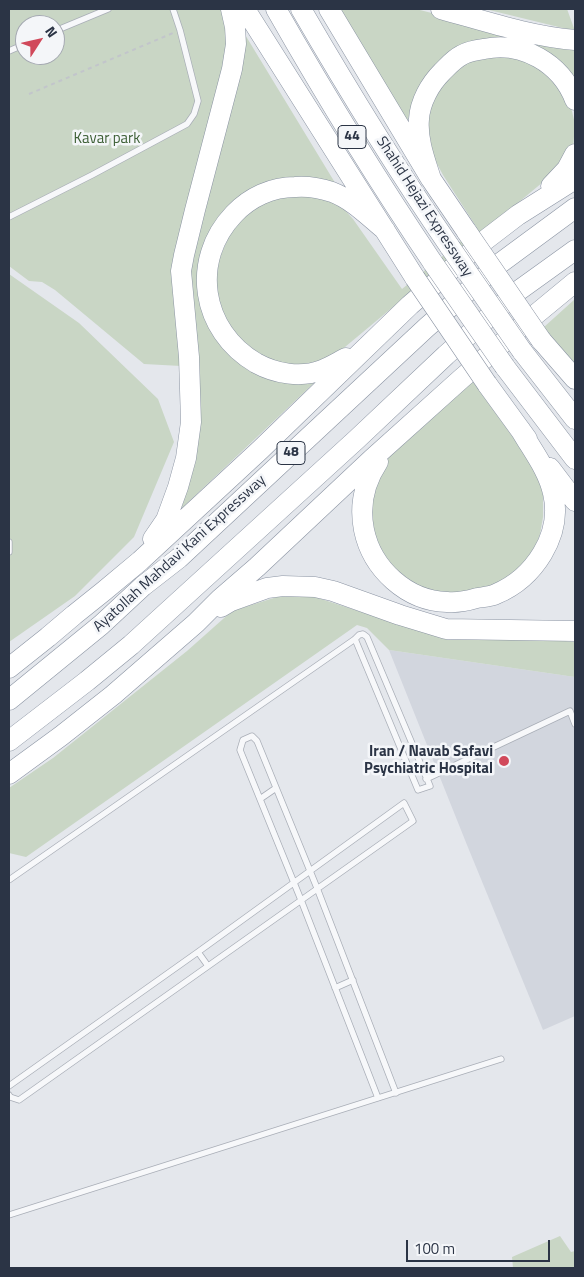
<!DOCTYPE html>
<style>
body{margin:0}
#map{position:relative;width:584px;height:1277px;overflow:hidden;background:#e4e7ec;font-family:"Titillium Web",sans-serif}
canvas{display:block}
.frame{position:absolute;inset:0;border:10px solid #2b3445;pointer-events:none}
.north{position:absolute;left:15px;top:15px;width:50px;height:50px;box-sizing:border-box;background:#f4f6f9;border:1px solid #a4a8b1;border-radius:50%;rotate:55deg;font-size:14px;font-weight:700;line-height:20px;text-align:center;color:#2b3445}
.north::after{content:'';display:block;margin:auto;width:18px;height:22px;background:#d1495b;clip-path:polygon(50% 0,100% 100%,50% 72%,0 100%)}
.scale{position:absolute;left:406px;top:1240px;width:144px;height:22px;box-sizing:border-box;border:2px solid #2b3445;border-top:0;padding-left:6px;font-size:15px;line-height:18px;white-space:nowrap;color:#2b3445;-webkit-text-stroke:4px #f4f6f9;paint-order:stroke}
</style>
<div id="map">
<canvas width="584" height="1277"></canvas>
<div class="frame"></div>
<div class="north">N</div>
<div class="scale">100 m</div>
</div>
<script>
const context = document.querySelector('canvas').getContext('2d');
context.lineJoin = 'round';
function fill(path, color) {
  context.fillStyle = color;
  context.fill(path, 'evenodd');
}
function strokePath(path, color, width, dash) {
  context.strokeStyle = color;
  context.lineWidth = width;
  context.lineCap = dash ? 'butt' : 'round';
  context.setLineDash(dash || []);
  context.stroke(path);
}
function label(font, color, halo, rows, align = 'center') {
  context.font = font + ' "Titillium Web",sans-serif';
  context.lineWidth = 5;
  context.setLineDash([]);
  context.textBaseline = 'middle';
  context.strokeStyle = halo;
  context.fillStyle = color;
  for (const [text, x, y, turn = 0] of rows) {
    context.save();
    context.translate(x, y);
    context.rotate((+turn || 0) * Math.PI / 180);
    context.textAlign = isNaN(turn) ? turn : align;
    if (halo) context.strokeText(text, 0, 0);
    context.fillText(text, 0, 0);
    context.restore();
  }
}
fill(new Path2D(`
 M389,650L575,677V1016L543,1030L467,845Z`), '#d2d6de');
fill(new Path2D(`
 M9,9H226L230,45L189,210L181,366L144,364L55,290L42,282L29,281L9,266ZM25,25H55V55H25Z
 M340,9H416L514,34L575,46V81L571,74L547,51L520,42L499,40L413,103L407,122Z
 M485,9H567L575,31Z
 M244,33L337,186L288,179L208,236L224,348L248,370L265,378L282,383H314L181,509L195,464L199,414L190,258Z
 M492,53L519,56L551,74L569,99L575,124L573,149L561,167L327,362L305,369L255,356L221,318L215,269L234,224L258,202L284,197L308,196L326,200L342,207L353,219L402,289L477,228L443,175L427,145L425,114L438,84L456,66Z
 M9,274L79,323L158,399L174,442L134,537L75,596L9,642Z
 M575,299V368L544,327Z
 M471,379L528,458L540,482L543,494V517L540,534L536,545L517,573L474,597L406,586L367,530L375,472L383,461Z
 M280,596L315,597L448,640L537,638L575,642V677L389,650L367,628L357,625L26,857L9,853V788L53,758L187,651L232,611Z
 M560,1236L571,1252L575,1251V1268H513L512,1257Z`), '#c9d6c5');
const lane = new Path2D(`
 M55,31L108,9
 M9,51L25,44
 M9,217L92,175L187,124L194,114L198,101L180,30L173,9
 M9,542V552
 M426,779L570,711L575,724
 M260,799L276,788
 M9,880L355,639L359,635L363,634L367,637L430,786L418,790L355,639
 M198,952L208,966
 M335,988L353,980
 M9,1086L198,952L404,803L413,821L19,1100L10,1097L9,1095
 M378,1098L301,900L240,750L243,740L252,736L257,741L317,888L396,1093
 M9,1215L501,1059`);
const highway = new Path2D(`
 M245,9L415,278
 M276,9C325,95 377,180 433,263
 M301,9C348,90 397,170 450,247
 M329,9L431,179L467,232
 M441,9C485,21 529,36 575,40
 M431,179C425,160 417,139 419,119C420,102 430,84 442,72C448,66 454,59 462,55C469,51 476,50 484,49C522,41 561,63 575,100
 M551,186L567,169L575,154
 M541,340L575,379
 M522,351L575,419
 M346,358C338,362 330,367 322,370C301,378 276,374 256,363C201,331 190,260 234,214C250,197 272,187 295,187C308,186 320,188 332,192C353,200 368,216 385,230
 M505,367L575,459
 M487,384L527,439
 M378,462C364,483 359,505 364,530C372,569 407,601 447,602C457,603 467,601 477,598C483,597 490,597 496,594C534,578 563,535 553,493C548,470 532,450 520,429
 M550,468L575,501
 M153,539L166,520L178,487L186,458L191,422L189,357L181,271L184,255L195,210L232,69L236,44L235,27L231,9
 M221,607L231,601L267,588L283,586L315,587L333,591L400,615L446,629L575,631
 M9,668L48,637L74,615L104,591L140,561L260,450L410,305L484,241L518,215L575,179
 M9,700L101,625L143,586L179,558L427,327L499,264L575,208
 M9,741L87,681L131,645L357,439L446,355L518,291L575,250
 M9,774L61,736L113,695L196,623L220,599L257,567L372,459L461,379L535,315L575,282`);
strokePath(lane, '#a9aeb7', 7);
strokePath(highway, '#8b94a3', 21);
strokePath(new Path2D(`
 M29,94L173,33`), '#c2c5cb', 2, [4, 4]);
strokePath(lane, '#f7f8fa', 5.5);
strokePath(highway, '#fff', 20);
const highwayBridge = new Path2D(`
 M467,232L541,340
 M450,247L522,351
 M433,263L505,367
 M415,278L487,384`);
strokePath(highwayBridge, '#8b94a3', 21, []);
strokePath(highwayBridge, '#fff', 20);
for (const [x, y, r, color] of [
 [504,761,6,"#d1495b"]
]) {
  const dot = new Path2D();
  dot.arc(x, y, r, 0, 2 * Math.PI);
  context.fillStyle = color;
  context.fill(dot);
  strokePath(dot, '#f4f6f9', 2);
}
for (const [x, y, w] of [
 [352,137,28],
 [291,453,28]
]) {
  const box = new Path2D();
  box.roundRect(x - w / 2, y - 11.5, w, 23, 4);
  context.fillStyle = '#f4f6f9';
  context.fill(box);
  strokePath(box, '#2b3445', 1);
}
label('bold 14px', '#2b3445', null, [
 ["44",352,137],
 ["48",291,453]
]);
label('15px', '#3f6138', '#f4f6f9', [
 ["Kavar park",107,139]
]);
label('15px', '#2b3445', '#f4f6f9', [
 ["Shahid Hejazi Expressway",424,207,57],
 ["Ayatollah Mahdavi Kani Expressway",180,554,-42]
]);
label('bold 15px', '#2b3445', '#f4f6f9', [
 ["Iran / Navab Safavi",493,752],
 ["Psychiatric Hospital",493,769]
], 'right');
</script>
